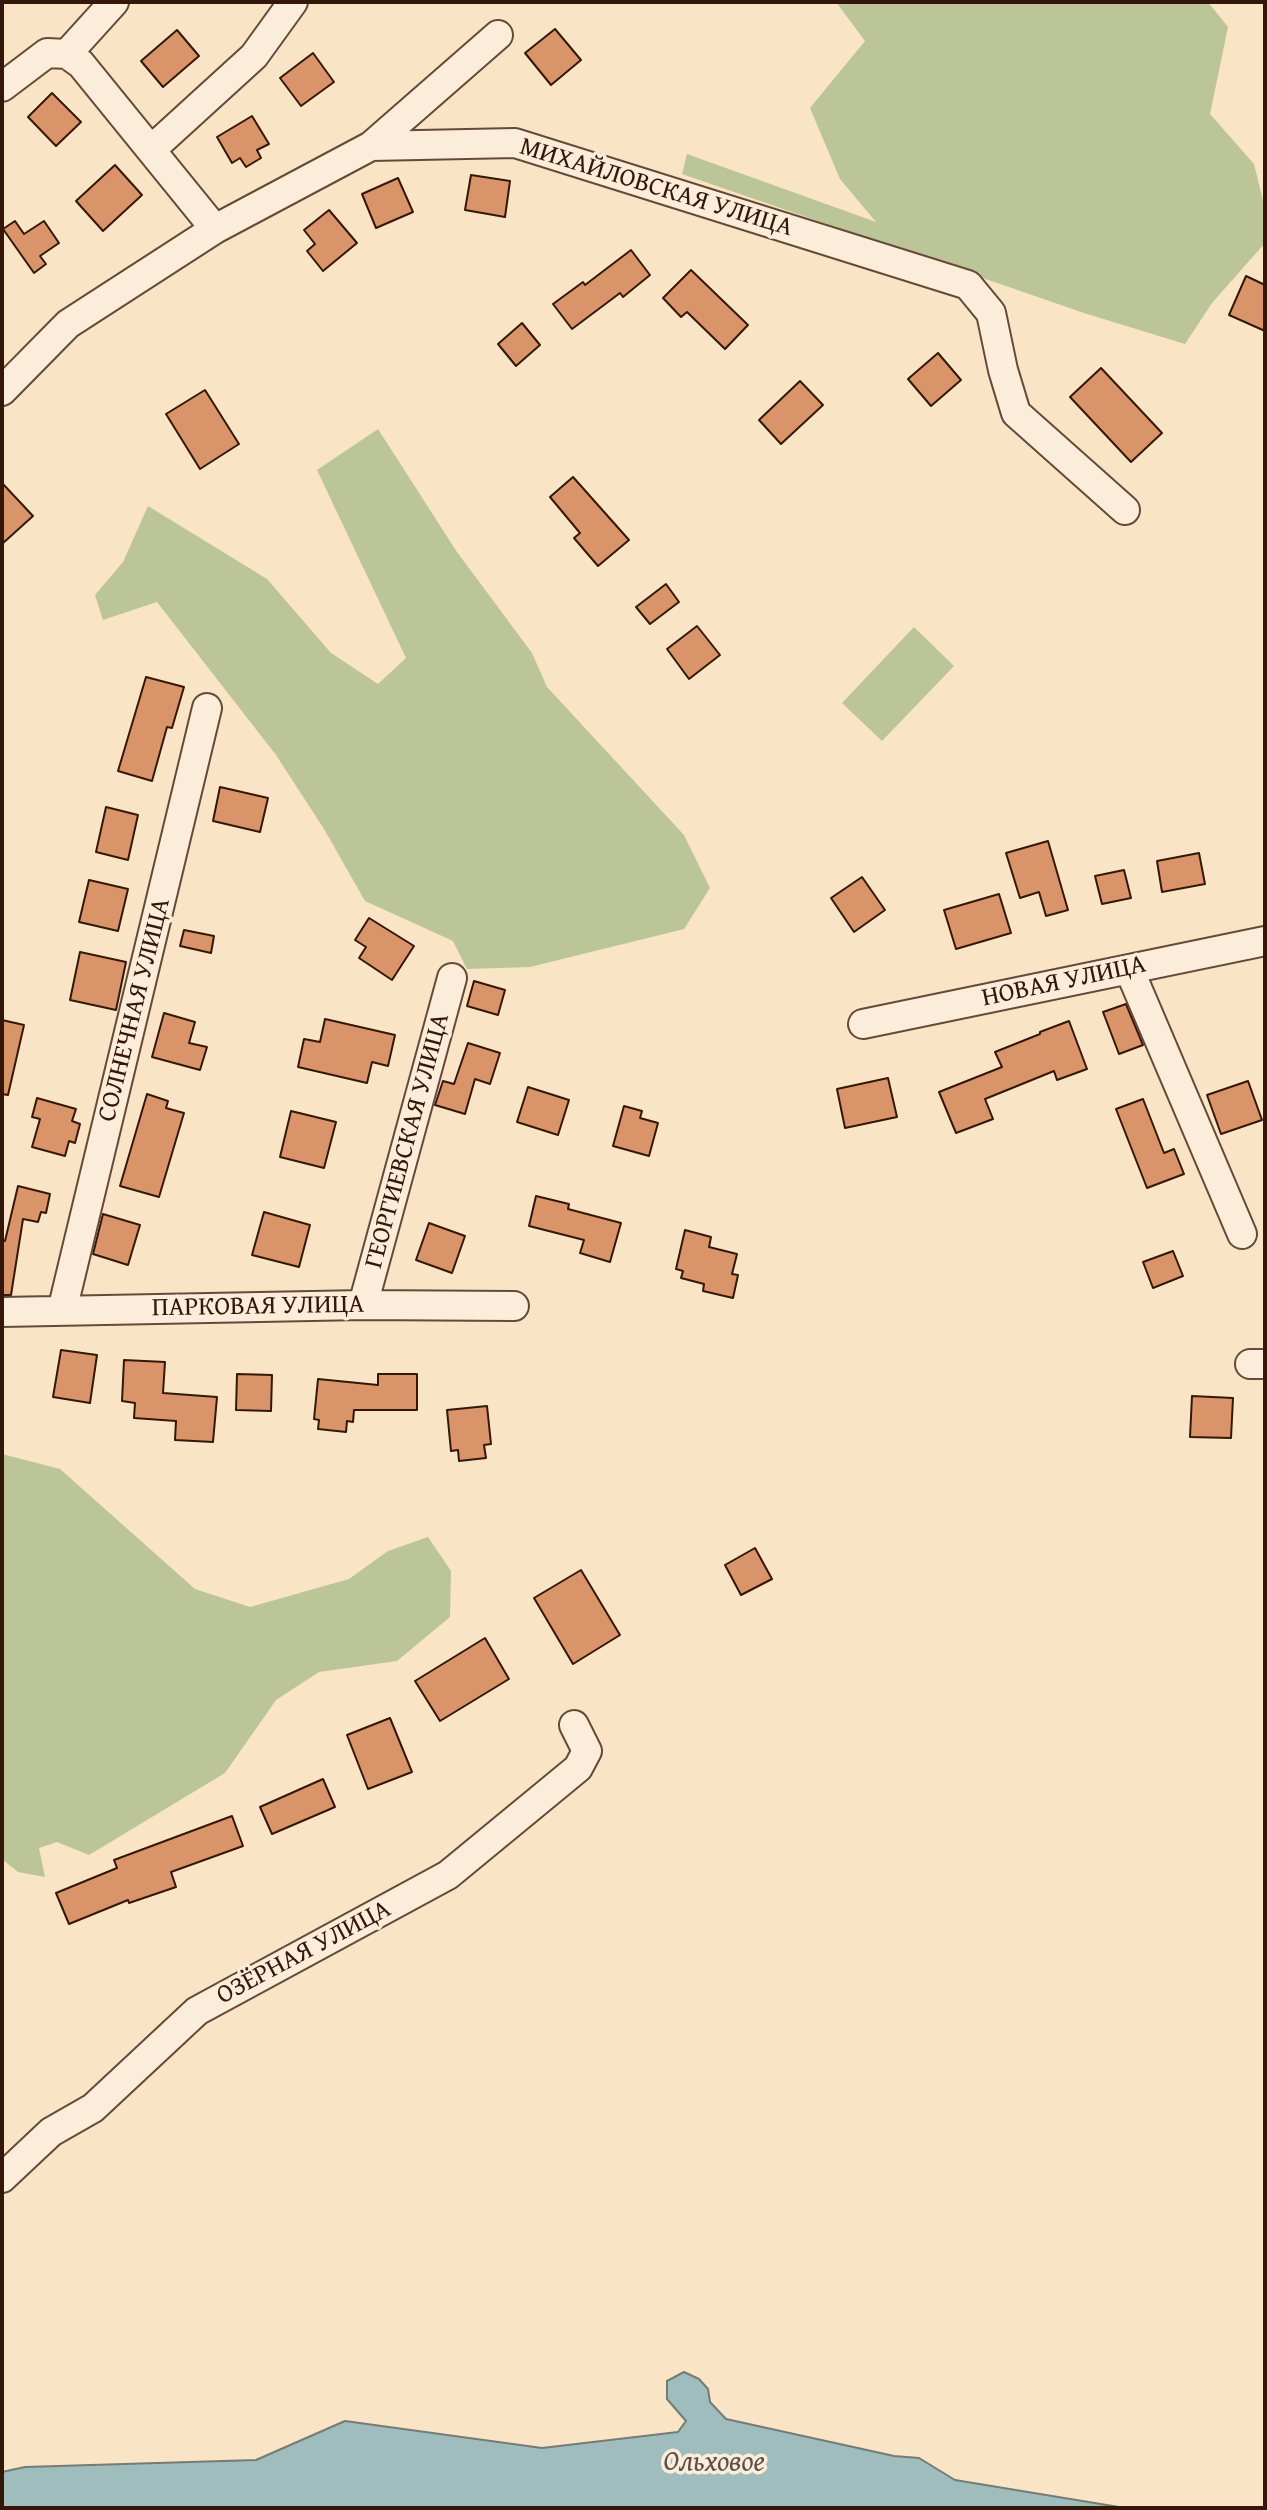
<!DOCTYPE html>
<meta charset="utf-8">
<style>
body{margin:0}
#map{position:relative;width:1267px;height:2510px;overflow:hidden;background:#f9e4c5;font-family:"Gentium Book Plus",serif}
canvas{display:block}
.frame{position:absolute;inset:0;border:4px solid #35170a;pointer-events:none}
</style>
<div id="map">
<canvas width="1267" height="2510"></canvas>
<div class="frame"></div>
</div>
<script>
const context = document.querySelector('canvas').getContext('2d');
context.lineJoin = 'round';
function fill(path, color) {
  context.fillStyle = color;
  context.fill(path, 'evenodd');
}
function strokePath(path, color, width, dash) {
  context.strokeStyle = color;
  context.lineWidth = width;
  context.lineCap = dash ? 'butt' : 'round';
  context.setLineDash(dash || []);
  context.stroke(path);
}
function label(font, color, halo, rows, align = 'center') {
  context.font = font + ' "Gentium Book Plus",serif';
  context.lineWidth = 7;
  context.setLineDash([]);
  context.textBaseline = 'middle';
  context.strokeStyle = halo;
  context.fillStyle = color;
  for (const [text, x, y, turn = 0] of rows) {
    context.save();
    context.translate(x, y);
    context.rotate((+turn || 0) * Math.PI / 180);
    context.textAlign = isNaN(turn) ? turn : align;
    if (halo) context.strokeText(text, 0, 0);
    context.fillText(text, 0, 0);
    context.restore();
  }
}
fill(new Path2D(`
 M836,2H1208L1228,27L1210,114L1254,164L1265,209V243L1212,303L1185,344L1084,313L682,174L687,154L876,222L840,179L810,108L865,41Z
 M378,429L457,552L532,653L547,687L684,835L710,888L684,929L530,967L467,969L453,941L365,901L324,829L276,755L157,602L103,620L95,595L123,562L148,506L267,579L331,653L378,684L406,658L317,470Z
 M914,627L954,666L882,741L842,703Z
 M2,1454L60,1469L195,1589L250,1607L349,1579L388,1551L428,1537L451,1571L450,1617L397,1661L319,1672L276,1700L225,1773L89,1855L57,1842L39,1848L45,1877L18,1872L2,1859Z`), '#bbc597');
const water = new Path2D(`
 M684,2372L699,2379L708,2389L710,2402L726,2419L894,2456L919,2458L955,2480L1125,2508H2V2472L25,2467L256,2460L345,2421L542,2448L678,2432L686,2421L667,2399V2381Z`);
fill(water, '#a0bdbd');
strokePath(water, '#757b75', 2);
const building = new Path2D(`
 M555,29L581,60L551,85L525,53Z
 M177,30L199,56L163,87L141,61Z
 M313,53L334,82L301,106L280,78Z
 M52,93L81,122L56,146L28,117Z
 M252,116L269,144L257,150L261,158L246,167L240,158L232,163L217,137Z
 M115,165L142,195L103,231L76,201Z
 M471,175L510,181L505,217L465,210Z
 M398,178L413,212L376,228L362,194Z
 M329,210L357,243L323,271L307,251L315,244L304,230Z
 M15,221L24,234L44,221L59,243L40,256L46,264L34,273L3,229Z
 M631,250L650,275L623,297L620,293L572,329L553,304L583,282L585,285Z
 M691,270L748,325L725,349L687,312L681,317L663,298Z
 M1246,276L1265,285V331L1229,315Z
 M522,323L540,345L516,366L498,344Z
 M938,353L961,380L931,406L908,379Z
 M1101,368L1162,433L1131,462L1070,397Z
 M800,381L823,405L781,444L759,420Z
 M205,390L239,444L200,469L166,414Z
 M573,477L629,540L598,566L574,538L580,533L550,497Z
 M2,483L33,516L2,544Z
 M666,584L679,602L650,624L636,607Z
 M697,626L720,655L689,679L667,649Z
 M146,677L184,687L172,728L167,727L152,781L118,771Z
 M220,787L268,798L260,832L213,821Z
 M106,807L138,815L128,860L96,852Z
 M1048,841L1068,910L1046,916L1039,892L1020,898L1006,853Z
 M1199,853L1205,884L1162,892L1157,861Z
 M1124,870L1131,898L1102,904L1095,876Z
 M862,877L885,910L854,932L831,898Z
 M89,880L128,889L118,931L79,922Z
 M999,894L1011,933L956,949L944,910Z
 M369,918L414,946L392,980L359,958L366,947L355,940Z
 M184,930L214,936L211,953L180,946Z
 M80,952L126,962L116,1010L70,1000Z
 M474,981L505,990L498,1015L467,1006Z
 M1126,1004L1143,1045L1119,1054L1103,1012Z
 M164,1013L195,1022L189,1043L207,1047L200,1070L152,1057Z
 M325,1019L395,1035L388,1066L372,1062L367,1083L298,1067L304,1039L320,1042Z
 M2,1020L24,1025L8,1095L2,1094Z
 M1069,1021L1087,1069L1057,1080L1054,1071L985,1099L993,1119L956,1133L939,1092L1002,1067L995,1052L1040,1034V1032Z
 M468,1043L500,1053L490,1084L475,1079L465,1114L435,1105L443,1081L454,1084Z
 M888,1078L897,1117L845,1128L837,1089Z
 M1248,1081L1262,1120L1221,1134L1207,1095Z
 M528,1087L569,1100L558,1135L517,1122Z
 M147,1094L168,1101L166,1108L184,1113L159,1197L120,1186Z
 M37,1098L76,1109L72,1121L80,1124L75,1143L69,1141L65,1156L32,1147L40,1119L32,1117Z
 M1143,1099L1164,1153L1174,1149L1184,1174L1147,1188L1116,1109Z
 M624,1106L642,1111L640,1118L658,1123L649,1156L613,1146Z
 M291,1111L336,1122L324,1168L280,1157Z
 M18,1186L50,1194L46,1213L41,1212L38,1222L23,1219L11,1295H2V1240L5,1241Z
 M536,1196L569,1204L568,1209L621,1223L610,1262L580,1253L584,1240L529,1226Z
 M264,1212L310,1225L299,1267L252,1255Z
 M103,1214L140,1225L128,1265L93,1254Z
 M429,1223L465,1236L452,1273L416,1260Z
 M685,1230L711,1237L709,1247L737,1254L732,1274L738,1275L733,1298L703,1291L704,1284L681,1278L683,1271L676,1269Z
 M1173,1251L1183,1276L1153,1288L1143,1262Z
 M61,1350L97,1355L90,1403L53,1397Z
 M124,1360L165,1362L163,1393L217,1397L213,1442L175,1440L176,1421L134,1418L135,1403L122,1401Z
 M237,1374L272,1375L271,1411L236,1410Z
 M378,1374H417V1410H354L353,1422L347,1421L346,1432L318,1429L319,1420L314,1419L318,1379L378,1385Z
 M1192,1396L1233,1398L1231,1438L1190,1437Z
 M487,1406L491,1444L484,1445L486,1458L459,1461L458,1450L451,1451L447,1410Z
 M755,1548L772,1579L741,1595L725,1565Z
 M581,1570L620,1635L573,1664L534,1598Z
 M485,1638L509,1679L440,1721L415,1681Z
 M390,1718L412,1772L368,1789L347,1735Z
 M323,1779L335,1807L272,1834L260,1807Z
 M232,1816L243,1846L171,1872L176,1887L129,1903L128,1900L69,1924L56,1893L117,1868L114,1860Z`);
fill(building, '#d99569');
strokePath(building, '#35170a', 2);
const minor = new Path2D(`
 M67,54L81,64L215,229
 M67,54L114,2
 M2,87L47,53L67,54
 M371,146L498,35
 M152,149L254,56L293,2
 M2,391L68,324L215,229L371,146L515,143L968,285L991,313L1003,370L1016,413L1125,510
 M1129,969L1242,1234
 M863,1024L1265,941
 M363,1305L452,978
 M62,1311L207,708
 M2,1312L363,1305L514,1306
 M1250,1364H1265
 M2,2178L51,2132L93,2108L197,2011L448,1875L578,1768L587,1751L574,1725`);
strokePath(minor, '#664a39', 32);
strokePath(minor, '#fbedd9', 28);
label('26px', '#35170a', '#fbedd9', [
 ["МИХАЙЛОВСКАЯ УЛИЦА",656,188,17],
 ["НОВАЯ УЛИЦА",1064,982,-12],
 ["СОЛНЕЧНАЯ УЛИЦА",135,1010,-76],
 ["ГЕОРГИЕВСКАЯ УЛИЦА",408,1141,-75],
 ["ПАРКОВАЯ УЛИЦА",258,1307,-1],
 ["ОЗЁРНАЯ УЛИЦА",304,1953,-28]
]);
label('italic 28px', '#5a5149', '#fbedd9', [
 ["Ольховое",714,2463]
]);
</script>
